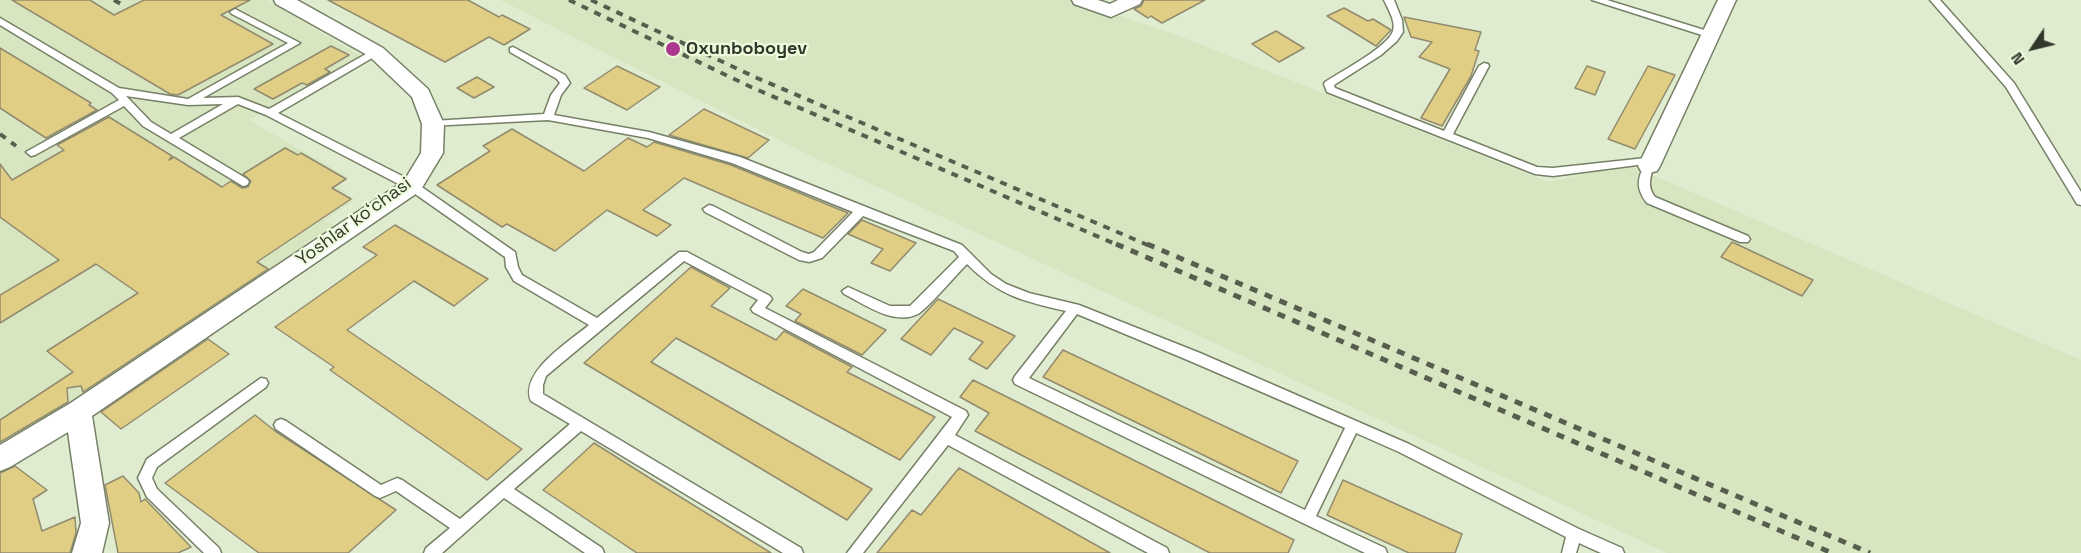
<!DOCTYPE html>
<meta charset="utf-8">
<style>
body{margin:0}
#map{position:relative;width:2081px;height:553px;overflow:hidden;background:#e0eccf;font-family:"Space Grotesk",sans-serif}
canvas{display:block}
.north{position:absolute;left:2003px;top:18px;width:60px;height:60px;-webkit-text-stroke:4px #edfadc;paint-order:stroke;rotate:235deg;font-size:16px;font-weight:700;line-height:24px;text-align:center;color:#32372b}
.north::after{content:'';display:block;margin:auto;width:21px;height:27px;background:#32372b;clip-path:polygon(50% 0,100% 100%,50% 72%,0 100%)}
</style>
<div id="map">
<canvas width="2081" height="553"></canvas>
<div class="north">N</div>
</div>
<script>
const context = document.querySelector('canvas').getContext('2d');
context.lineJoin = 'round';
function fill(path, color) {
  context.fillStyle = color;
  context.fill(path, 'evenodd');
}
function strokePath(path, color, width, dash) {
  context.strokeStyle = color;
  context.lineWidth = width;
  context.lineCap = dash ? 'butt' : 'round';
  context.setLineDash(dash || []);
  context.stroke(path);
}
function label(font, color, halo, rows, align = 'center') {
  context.font = font + ' "Space Grotesk",sans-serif';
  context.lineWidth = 4.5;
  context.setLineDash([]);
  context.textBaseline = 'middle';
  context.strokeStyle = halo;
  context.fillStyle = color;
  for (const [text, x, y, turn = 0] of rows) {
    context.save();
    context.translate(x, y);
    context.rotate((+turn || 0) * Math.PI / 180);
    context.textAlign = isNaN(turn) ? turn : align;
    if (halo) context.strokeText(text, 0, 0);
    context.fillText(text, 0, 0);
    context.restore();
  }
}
fill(new Path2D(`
 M0,0H267L361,56L249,120L349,178L338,186L355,200L324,220L337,227L0,454Z
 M500,0H1072L1179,36L1548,182L1629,165L2081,360V553H1667L813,157Z`), '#d7e6c1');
const building = new Path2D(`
 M12,0H90L114,15L144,0H250L221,15L273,44L178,95L170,94Z
 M328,0H468L499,17L502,15L530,29L504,45L489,37L445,62Z
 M1144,0H1205L1162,23L1151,16L1148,18L1134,9L1141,6Z
 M1344,8L1368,21L1373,19L1391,30L1376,46L1327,16Z
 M1404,17L1481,32L1475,50L1479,51L1471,76L1442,126L1421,118L1450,69L1419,57L1432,42L1411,37Z
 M1276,31L1304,48L1279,62L1252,44Z
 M331,46L349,55L325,69L330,72L307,85L302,83L273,99L254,89Z
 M0,48L91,103L89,105L97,110L46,138L0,108Z
 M617,66L660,87L627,110L584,88Z
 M1587,66L1605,72L1595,95L1575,88Z
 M1648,66L1675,75L1635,149L1608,139Z
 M477,77L494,87L474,98L457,88Z
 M704,109L769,140L748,158L669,135Z
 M109,117L172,156L169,160L174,157L222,187L231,181L242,188L248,187L251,181L243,174L285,148L298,155L301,153L346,179L332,188L351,199L257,262L268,269L83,392L81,386L67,388L68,402L0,442V420L73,372L47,351L138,293L96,264L0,323V295L59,260L0,217V164L12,180L64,150L57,145Z
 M512,129L584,171L628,138L647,147L654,142L731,165L848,213L823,238L684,178L643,210L671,225L657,236L607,210L555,251L507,224L502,227L437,185L490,151L483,146Z
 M862,220L916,243L890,271L871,263L883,249L848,234Z
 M395,225L488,279L454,306L414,281L347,330L522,449L487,480L330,370L334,367L275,327L377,255L363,247Z
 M1732,242L1813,280L1802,296L1721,257Z
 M691,267L730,288L711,306L776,340L784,331L852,367L847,372L935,417L900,460L676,338L651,362L872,489L847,520L584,363Z
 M803,289L886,330L862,355L795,321L801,314L786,306Z
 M938,299L1015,336L987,369L969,359L983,342L954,328L931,355L901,339Z
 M208,339L229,354L121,429L101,412Z
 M1063,350L1298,461L1281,493L1043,377Z
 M973,380L1294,540L1288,553H1210L975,431L989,413L960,397Z
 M255,415L275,431L396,510L348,553H259L165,483Z
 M594,443L656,482L771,553H637L543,490Z
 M15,466L47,490L33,499L42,531L75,517L76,533L70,553H0V473Z
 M959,468L1110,553H877L912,510L921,515Z
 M123,476L139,493L141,502L145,499L191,547L178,553H118L105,485Z
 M1343,480L1462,534L1455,553H1409L1327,515Z`);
fill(building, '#e0ce85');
strokePath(building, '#928b6f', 1.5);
const lane = new Path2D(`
 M1384,0H1394L1402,20L1403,32L1397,41L1381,55L1334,85L1335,88L1444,131L1479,66L1484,63L1488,64L1489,66L1453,134L1537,167L1553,168L1655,157L1656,160L1652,163L1654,166C1650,177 1647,187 1655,197L1748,236L1750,239L1748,242H1740L1647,203C1636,189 1637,179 1645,164L1553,176L1535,174L1327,92L1324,84L1325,82C1340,72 1388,47 1393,31C1396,21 1388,9 1384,0Z
 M1592,0H1607L1714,33L1716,35L1714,37H1708Z
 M1930,0H1940L2014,83L2081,192V205L2077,204L2006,87Z
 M235,9L300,43L203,98L238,97L269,109L373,50H379V54L278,113L416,183L515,252L518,267L522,275L597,318L679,252H687L770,296L772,299L765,308L966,411L968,415L955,435L1167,548L1169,553H1148L948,445L863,553H847L952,417L753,312L751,309L758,300L684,261L546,376L543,385V394L801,548L803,553H783L581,431L514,489L602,548L604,553H585L504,498L442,553H424L426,548L450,528L396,491L380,498L375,496L276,429L274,425L276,421L281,419L286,421L381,485L397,478L402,480L460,519L570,424L531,401C519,372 570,341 589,325L514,281L506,267L505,257L408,189L266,115L238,104L179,138L247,179L249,182L247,185L243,186L143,126L124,106L35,155L31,156L26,152L119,100L112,93L0,25V18L119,88L188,99L288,43L232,14L230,12ZM126,96L188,105L223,104L171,134L151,122Z
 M513,47L565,75L570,83L561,95L554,115L649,132L740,157L962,245L991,274L1006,284L1029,293L1079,305L1200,353L1409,444L1579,529L1622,548L1624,553H1601L1579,543L1576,553H1562L1566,537L1399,452L1356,433L1316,516L1385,548L1387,553H1365L1015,384L1013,380L1015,376L1066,311C1023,301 999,296 967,264C956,275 929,307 918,314C894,326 864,304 844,294L842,291L848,287L890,306H910L959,257L954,251L863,216L822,258L809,262L799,260L705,212L703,209L709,205L713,206L802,252L809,254L814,252L853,212L732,163L648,138L548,120L429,126L428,124L429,122L433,121L544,114L551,95L560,83L557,79L510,52V48ZM1077,314L1190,361L1345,428L1305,510L1029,378Z
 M261,378L266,379L268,383L266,387L157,467L152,478L157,489L219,548L221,553H204L147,497L138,478L147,459Z`);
const street = new Path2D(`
 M274,0H297L383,48L428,89L444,124L443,153L420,191L92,416L109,523L102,553H72L81,523L68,432L10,467L0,471V445L69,404L404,181L421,153L422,124L412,97L369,56L276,4Z
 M1072,0H1098L1110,4L1118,0H1142L1140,4L1111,17L1074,4Z
 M1718,0H1736L1660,166L1657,171L1649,173L1641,171L1638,166Z`);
strokePath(lane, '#768066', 3);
strokePath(street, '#768066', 3);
fill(lane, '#fff');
fill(street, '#fff');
strokePath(new Path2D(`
 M114,0L121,4
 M569,0L751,87L1120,246
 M591,0L757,78L1150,246
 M0,134L16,146`), '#575e4e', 4, [7, 7]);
strokePath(new Path2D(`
 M1116,244L1832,553
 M1147,244L1870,553`), '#575e4e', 5, [8, 8]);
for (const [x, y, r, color] of [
 [673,49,8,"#ad378e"]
]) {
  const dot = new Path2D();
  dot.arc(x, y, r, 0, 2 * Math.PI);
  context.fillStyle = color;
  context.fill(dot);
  strokePath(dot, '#edfadc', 2);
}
label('bold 18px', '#32372b', '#edfadc', [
 ["Oxunboboyev",686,49]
], 'left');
label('18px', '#32372b', '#edfadc', [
 ["Yoshlar koʻchasi",354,222,-36]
]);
</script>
